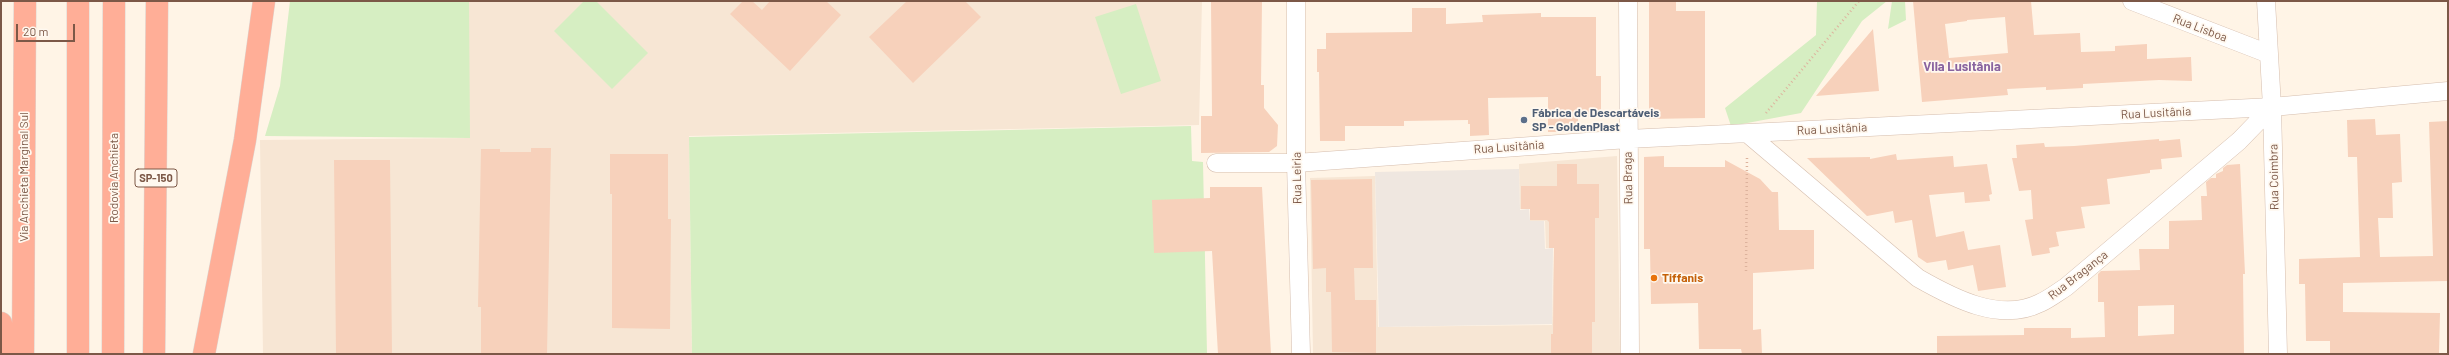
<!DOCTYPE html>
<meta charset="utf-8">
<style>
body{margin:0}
#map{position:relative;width:2449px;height:355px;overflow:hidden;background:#fff4e6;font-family:Barlow,sans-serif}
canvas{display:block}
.frame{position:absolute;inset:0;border:2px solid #7c5847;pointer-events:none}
.scale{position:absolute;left:16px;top:24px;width:59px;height:18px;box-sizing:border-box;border:2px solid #7c5847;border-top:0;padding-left:5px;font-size:12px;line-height:14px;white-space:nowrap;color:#7c5847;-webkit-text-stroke:3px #fff8ef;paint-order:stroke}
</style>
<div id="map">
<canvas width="2449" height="355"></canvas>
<div class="frame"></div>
<div class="scale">20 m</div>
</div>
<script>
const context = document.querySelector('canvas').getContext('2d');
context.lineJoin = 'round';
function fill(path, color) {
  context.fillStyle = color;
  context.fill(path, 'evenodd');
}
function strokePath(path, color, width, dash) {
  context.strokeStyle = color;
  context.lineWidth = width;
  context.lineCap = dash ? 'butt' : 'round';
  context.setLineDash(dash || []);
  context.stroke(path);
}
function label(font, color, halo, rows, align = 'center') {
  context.font = font + ' Barlow,sans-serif';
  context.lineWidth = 3.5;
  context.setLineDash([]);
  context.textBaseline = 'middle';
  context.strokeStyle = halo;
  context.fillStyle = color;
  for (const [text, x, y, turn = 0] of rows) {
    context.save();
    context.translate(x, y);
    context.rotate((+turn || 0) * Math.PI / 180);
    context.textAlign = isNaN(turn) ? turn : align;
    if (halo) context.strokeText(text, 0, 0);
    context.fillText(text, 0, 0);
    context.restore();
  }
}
fill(new Path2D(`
 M469,1H1202L1199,125L689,136L692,354H263L260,140L469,138Z
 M1617,156L1620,354H1313L1310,178L1375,176L1378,327L1552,325L1554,248H1546L1545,221H1530V209H1520L1519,164Z`), '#f7e6d4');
fill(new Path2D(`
 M1519,169L1520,210L1529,209L1530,221H1544L1545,249L1553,248L1552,324L1379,327L1375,172Z`), '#efe7e0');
fill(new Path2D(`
 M290,1H469L470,138L265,136L280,86Z
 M584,1H596L648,53L612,89L554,31Z
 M1817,1H1887L1862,21L1801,113L1731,126L1725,108L1816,35Z
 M1892,1H1905L1906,20L1888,29Z
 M1136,4L1161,81L1121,94L1095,17Z
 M1191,126L1192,161L1203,162L1207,354H692L689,137Z`), '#d6eec2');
fill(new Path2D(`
 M743,1H752L762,10L770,1H826L841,15L790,71L730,14Z
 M907,1H965L981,17L913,83L869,37Z
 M1211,1H1262L1261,85H1264V108L1278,125L1277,146L1269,152L1201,153V116H1212Z
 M1649,1H1676V11H1705V118L1649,119Z
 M1913,1H2031L2034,35L2080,33L2081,52L2115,51V46L2147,44V59L2191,57L2192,81L2159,80L2083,84V88L2046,90V87L2007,89L2008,95L1922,102ZM2005,17L2008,53L1949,58L1945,24L1967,21V20Z
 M1412,8H1446V24L1483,22L1482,15L1541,13V17H1596V76H1601V117H1578V127L1567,132H1548V97L1488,98L1489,135L1470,136V124H1468V120L1404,121V126H1345V141H1320L1319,72H1317V49H1326V33L1412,32Z
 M1873,29L1879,91L1816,96Z
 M2375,119L2376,135L2400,134L2402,182L2392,183L2393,218H2378L2380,257L2433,256L2429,122L2448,121V281L2343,283V312L2440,313L2439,354H2330V341H2306L2305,284H2299V259L2360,257L2357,157H2348L2347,120Z
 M2159,139V141L2180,139L2182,157L2161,159L2162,169L2150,170V173L2107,179L2110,204L2081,207L2085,228L2056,232L2059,246L2049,248L2050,253L2032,256L2025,220L2033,219L2031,190L2019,191L2012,158H2017L2016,145L2044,143L2045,147L2074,146Z
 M531,148H551L547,354H481V307H478L481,149H500V152H531Z
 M610,154H668V219H671L670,329L612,328V194H610Z
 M1896,154L1897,160L1953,156L1954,167L1987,164L1992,194L1989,195L1990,201L1965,203L1964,192L1929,195L1936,237L1964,231L1968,250L2000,245L2006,287L1978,291L1973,265L1948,270L1946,260L1927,263L1918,257L1912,220L1895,223L1893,211L1867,216L1807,158L1870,157V159Z
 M1664,156V167H1725V160L1760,179L1772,192H1778L1779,230H1814V269L1753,273V330L1761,329L1762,354H1742L1741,349H1699L1698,303L1651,304L1650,249H1644V157Z
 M334,160H390L392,354H336Z
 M1557,164H1577V184H1599V218H1595V322H1592V354H1551V334H1553L1554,248H1549V222L1547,220H1530V209H1521V186H1557Z
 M2240,164L2245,274H2243L2244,354H1937V336L2024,335V328H2071V338L2105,337L2104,302H2098V274L2101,271L2140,270L2139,249H2169V221L2202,220L2201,196H2207L2206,182L2211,178H2216V174L2223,171V168L2227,165ZM2174,305V334L2138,336V306Z
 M1372,179L1373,268H1354L1355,300H1376V353L1332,352L1331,292H1326V268L1313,269L1311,180Z
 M1210,187H1262L1271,354H1218L1212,251L1154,253L1152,200L1210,198Z`), '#f7d1bb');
const street = new Path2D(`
 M1296,1V163L1301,354
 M1628,1L1630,354
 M2132,1L2269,54
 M2266,1L2272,107L2278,354
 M1748,134L1918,278C1953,298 2000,323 2040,303C2049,299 2058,292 2066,287L2239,141L2272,107
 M1216,163H1296L1628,139L2272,107L2448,91`);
const highway = new Path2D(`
 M1,323L7,354
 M23,354L25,1
 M78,354V1
 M113,354L114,1
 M154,354L157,1
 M204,354L245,140L264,1`);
strokePath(street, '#d5bdad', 19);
strokePath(highway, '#ddd4cf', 23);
strokePath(new Path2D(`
 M1766,113L1859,1
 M1746,271L1747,157`), '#ddb39d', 2.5, [1, 3]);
strokePath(street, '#fff', 18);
strokePath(highway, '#ffae97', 22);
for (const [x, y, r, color] of [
 [1524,120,4,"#5c6f8a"],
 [1654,278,4,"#e8710a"]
]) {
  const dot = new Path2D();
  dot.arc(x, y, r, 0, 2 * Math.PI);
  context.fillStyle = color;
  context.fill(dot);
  strokePath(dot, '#fff8ef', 1.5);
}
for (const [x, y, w] of [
 [156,178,42]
]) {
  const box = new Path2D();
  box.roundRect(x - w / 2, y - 9, w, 18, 3);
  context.fillStyle = '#fff8ef';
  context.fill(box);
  strokePath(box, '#7c5847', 1);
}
label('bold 11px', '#7c5847', null, [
 ["SP-150",156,178]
]);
label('12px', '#7c5847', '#fff8ef', [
 ["Rua Lisboa",2200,28,21],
 ["Rua Lusitânia",2156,113,-3],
 ["Rua Lusitânia",1832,129,-3],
 ["Rua Lusitânia",1509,147,-4],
 ["Via Anchieta Marginal Sul",24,177,-90],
 ["Rua Coimbra",2274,177,-91],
 ["Rodovia Anchieta",114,178,-90],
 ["Rua Leiria",1297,178,-91],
 ["Rua Braga",1628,178,-91],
 ["Rua Bragança",2078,275,-38]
]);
label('bold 12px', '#4e5e75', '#fff8ef', [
 ["Fábrica de Descartáveis",1532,113],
 ["SP - GoldenPlast",1532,127]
], 'left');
label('bold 12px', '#c56008', '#fff8ef', [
 ["Tiffanis",1662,278]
], 'left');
label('bold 13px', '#89639f', '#fff8ef', [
 ["Vila Lusitânia",1962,67]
]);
</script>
